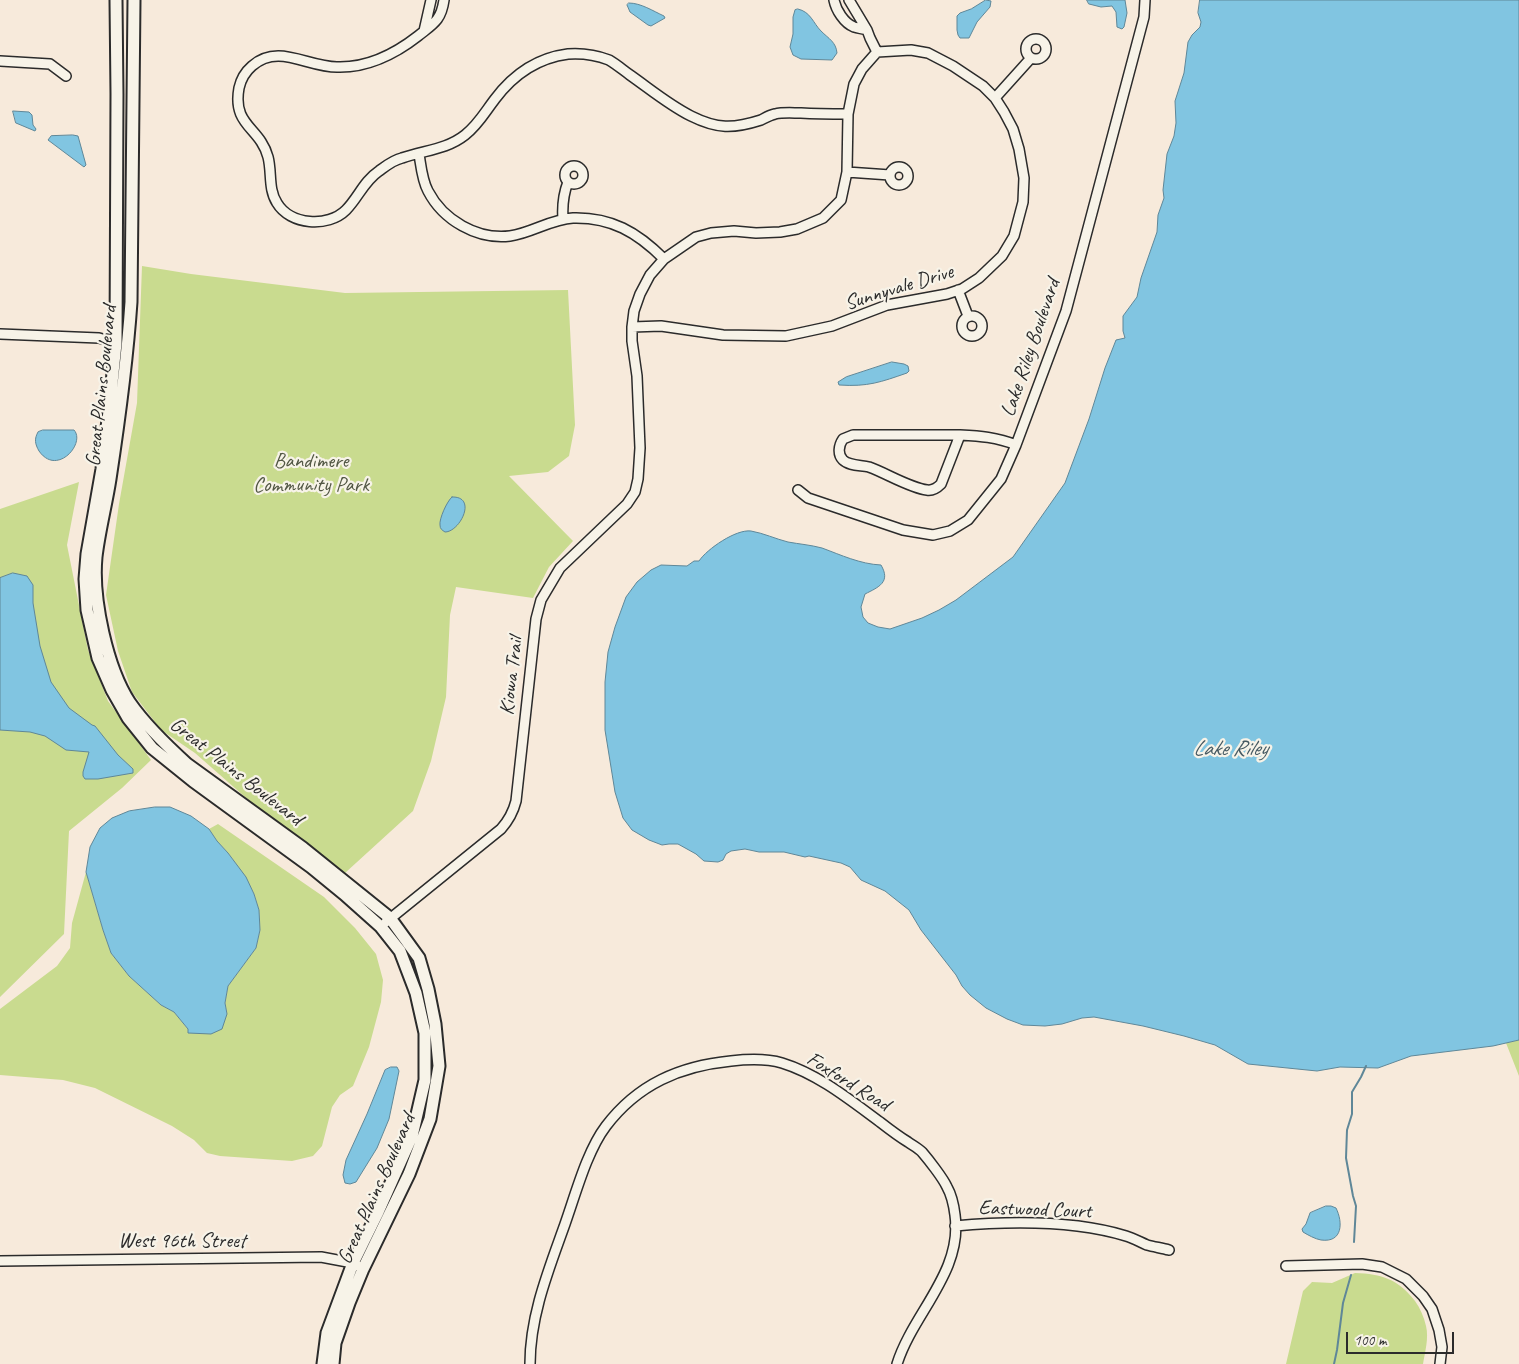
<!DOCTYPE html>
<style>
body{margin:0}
#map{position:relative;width:1519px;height:1364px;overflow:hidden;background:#f7eadb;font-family:Caveat,sans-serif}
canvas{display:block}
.scale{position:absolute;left:1346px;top:1332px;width:108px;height:22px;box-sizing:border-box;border:2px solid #2b2b2b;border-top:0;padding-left:6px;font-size:15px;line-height:18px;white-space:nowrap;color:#2b2b2b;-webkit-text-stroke:4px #f7f3e8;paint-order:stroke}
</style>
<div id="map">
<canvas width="1519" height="1364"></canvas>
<div class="scale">100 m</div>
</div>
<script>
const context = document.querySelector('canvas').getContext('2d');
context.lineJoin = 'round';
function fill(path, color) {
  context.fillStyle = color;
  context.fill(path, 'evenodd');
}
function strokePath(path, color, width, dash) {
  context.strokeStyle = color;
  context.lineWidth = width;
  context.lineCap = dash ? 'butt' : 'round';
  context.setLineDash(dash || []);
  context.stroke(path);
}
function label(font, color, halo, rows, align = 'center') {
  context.font = font + ' Caveat,sans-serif';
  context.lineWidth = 4.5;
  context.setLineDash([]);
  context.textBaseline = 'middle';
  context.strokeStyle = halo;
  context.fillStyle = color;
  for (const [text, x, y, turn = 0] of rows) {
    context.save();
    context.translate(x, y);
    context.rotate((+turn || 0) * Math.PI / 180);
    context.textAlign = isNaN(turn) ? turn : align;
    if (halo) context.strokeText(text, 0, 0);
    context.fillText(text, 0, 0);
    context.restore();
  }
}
fill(new Path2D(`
 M142,266L191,274L345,293L568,290L575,425L569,456L548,472L509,476L573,541L549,567L533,598L456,587L450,615L446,697L431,761L413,811L345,873L253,804L195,753L161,730L132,692L118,651L106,595L119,504L137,403Z
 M79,482L67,545L88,650L108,701L151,760L122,788L69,831L64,934L0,997V509Z
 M218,824L324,897L355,928L376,954L383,980L381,1002L369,1047L353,1086L340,1095L332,1107L322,1146L313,1156L292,1161L220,1156L207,1153L194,1140L172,1126L95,1088L63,1080L0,1075V1009L57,966L70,948L72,923L86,872L103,930L111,953L129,976L161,1005L174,1012L188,1029L227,1014L225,1003L228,986L256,948L260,930L259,910L254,894L246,878L228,853L217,841L209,829Z
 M1519,1040V1076L1506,1043Z
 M1355,1273C1382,1274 1398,1279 1415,1301C1420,1308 1424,1317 1426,1326C1429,1338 1425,1352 1423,1364H1286L1303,1291L1312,1282L1332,1283Z`), '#c9db8f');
const water = new Path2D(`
 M986,0L991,1L990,7L977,22L969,38H960L958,35L957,30V16L960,13L971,9Z
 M1087,0H1125L1127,13L1124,27L1122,29L1117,27L1116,12L1112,6L1101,7L1089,4Z
 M1200,0H1519V1040L1493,1046L1411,1056L1378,1068L1340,1067L1317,1071L1248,1064L1215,1045L1184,1036L1143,1026L1094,1017L1082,1018L1062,1024L1045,1026L1023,1025L1007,1019L986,1008L970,995L962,986L956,975L921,930L909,910L885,891L861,880L850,867L841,863L809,856L805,857L784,852H759L745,849L731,851L726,854L723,860L718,862L704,861L696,854L678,844H669L662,845L649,840L632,830L623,818L615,792L605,730V682L608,652L615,627L626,597L637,582L651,570L661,565L687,566L694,561H699C707,549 736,529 751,531C763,533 776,539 788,542C799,544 811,545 822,548C841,555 860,564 881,565C891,582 879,587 865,594L861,607L863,617L868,623L878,627L890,629L922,618L939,610L956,600L1013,557L1065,483L1089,419L1105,368L1116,340L1125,338L1123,331V316L1137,297L1141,278L1157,232L1158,215L1164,198L1163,190L1167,154L1174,136L1176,123L1175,101L1184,73L1188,42L1192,35L1200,27L1201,22L1198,13Z
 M629,3C641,3 653,11 664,16L665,18L651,26L648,25L630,12L627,5Z
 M798,9C811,12 813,23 821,31C829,39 836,42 837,53L832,60L801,59L793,55L790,47L793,34V17L795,10Z
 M13,111L29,112L32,115L33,125L36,129L35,131L16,123Z
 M73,135L78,136L86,165L84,167L48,140L51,136Z
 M892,362L904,364L908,366L909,371L907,373C881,382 868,387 839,385L838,382L846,377Z
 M43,430H74C86,443 57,477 39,451C35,444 34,439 38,432Z
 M452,497C478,496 460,532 445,532C442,530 440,529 440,525C439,519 447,501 452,497Z
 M13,573L27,576L33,585V603L40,646L51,682L69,708L92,725L95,726L118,755L133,769V773L98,779H85L83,776V772L89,752L66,750L45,736L30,732L0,730V578Z
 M155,807H170L191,816L209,829L217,841L228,853L246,877L254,894L259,910L260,930L256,948L228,986L225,1003L227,1014L222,1029L211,1034L188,1033V1029L174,1012L161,1005L129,976L111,953L103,930L86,872L90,847L100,828L112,818L129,811Z
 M391,1067H397L399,1071L389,1119L377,1148L356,1182L350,1184L345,1183L343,1175L346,1160L367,1114L385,1070Z
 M1326,1206H1331L1336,1208C1343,1222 1343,1243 1321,1240C1315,1239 1308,1235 1303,1232L1302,1229L1306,1224L1310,1213Z`);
fill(water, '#81c5e1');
strokePath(water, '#5f8798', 1);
strokePath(new Path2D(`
 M1354,1242L1356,1206L1353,1196L1346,1158L1347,1130L1352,1114V1092L1361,1077L1366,1066
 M1334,1364L1337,1350L1343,1303L1351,1275`), '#5f8798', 2);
const minor = new Path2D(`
 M444,0C441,21 433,24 418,36C395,54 366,68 337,67C307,67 278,43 252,66C245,72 241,79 239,88C232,126 260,127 268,157C272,172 268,189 277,203C290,225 328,228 346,210C358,198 364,181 379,171C386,166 393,160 402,158C424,150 446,150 465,135C478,125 485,112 495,99C513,75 537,58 568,54C582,53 596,55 609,60C616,64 623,70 630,75C650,89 669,105 691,116C717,129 733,129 761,120C765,118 770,115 775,114C783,112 793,113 801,113C817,114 833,114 848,114
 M834,0C836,10 844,23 854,27C858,28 863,29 867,30
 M849,0L867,30L870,38L877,52
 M424,31L431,0
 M1026 49a10 10 0 1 1 20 0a10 10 0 1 1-20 0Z
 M0,61L50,64L66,76
 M995,98L1031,58
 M419,154C421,166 422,180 428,191C443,220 477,240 510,236C532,233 551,219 573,218C611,217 637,232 664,259
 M565 175a9 9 0 1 1 18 0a9 9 0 1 1-18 0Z
 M890 176a9 9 0 1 1 18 0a9 9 0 1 1-18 0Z
 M847,172L890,175
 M563,219C562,205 563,195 568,182
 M958,290L968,316
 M962 326a10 10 0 1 1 20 0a10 10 0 1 1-20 0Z
 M0,334L99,338L116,343
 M960,435L941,484C937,488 933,491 927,490C910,488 886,473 869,467C861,465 849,466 843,460C837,454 839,445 843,439L853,435H960C979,436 997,437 1016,445
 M798,490L808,498L903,530L933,535L950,531L968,520L1001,479L1016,445L1066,311L1144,17L1145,0
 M386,922L501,829C509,820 513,813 516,801L536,619L541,600L560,568L627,504L635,492L638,479L640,448L637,376L632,341V327L634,311L640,294L650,275L664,259L696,237L711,233L734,231L756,233L780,232L797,229L823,218L841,200L847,172L848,114L854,84L862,69L877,52L911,50L928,53L953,66L983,86L995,98L1004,112L1013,129L1019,149L1024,178L1023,202L1014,236L1002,256L979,278L962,289L947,294L887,305L832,326L786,336L723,335L661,326L632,327
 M955,1226C1010,1221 1073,1220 1126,1236C1133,1238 1140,1242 1147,1245C1154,1247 1162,1248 1169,1250
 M0,1261L321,1257L353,1263L358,1266
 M1286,1266L1362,1264L1382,1267L1406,1279L1423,1296L1432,1309L1439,1330L1442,1347L1440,1364
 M530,1364C530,1315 549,1269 565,1224C576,1193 587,1151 606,1126C638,1084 680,1066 731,1061C748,1059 765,1058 782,1063C818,1074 850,1100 880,1122C889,1129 898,1136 908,1142C912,1145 918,1148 922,1152C928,1159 943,1178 947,1187C951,1194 954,1207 955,1215C963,1272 913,1313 897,1364`);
const major = new Path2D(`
 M116,0L117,94L116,343L110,403L102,469L87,554L85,579L87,610L98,658L112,690L128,718L152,748L193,781L311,867L344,894L381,927L400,951L416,993L425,1033V1080L412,1136L378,1212L353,1263L327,1333L323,1364
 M134,0L131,302C127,361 119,420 110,479C106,505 99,531 96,557C92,599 107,668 130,703C146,726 166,745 187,764L303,848L390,918L419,958L428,989L435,1024L439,1066L430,1119L409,1174L363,1269L349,1303L335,1343L333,1364`);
strokePath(minor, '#2b2b2b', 12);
strokePath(major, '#2b2b2b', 15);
strokePath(minor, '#f7f3e8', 9);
strokePath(major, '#f7f3e8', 11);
label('21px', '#2b2b2b', '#f7f3e8', [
 ["Sunnyvale Drive",899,288,-17],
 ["Lake Riley Boulevard",1031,348,-71],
 ["Great Plains Boulevard",102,386,-84],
 ["Kiowa Trail",512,676,-83],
 ["Great Plains Boulevard",236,772,38],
 ["Foxford Road",848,1082,32],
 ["Great Plains Boulevard",377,1189,-66],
 ["Eastwood Court",1035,1210,2],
 ["West 96th Street",182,1241]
]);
label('21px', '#525744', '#f7f3e8', [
 ["Bandimere",311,461],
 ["Community Park",311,485]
]);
label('italic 22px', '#455962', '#f7f3e8', [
 ["Lake Riley",1230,749]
]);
</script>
